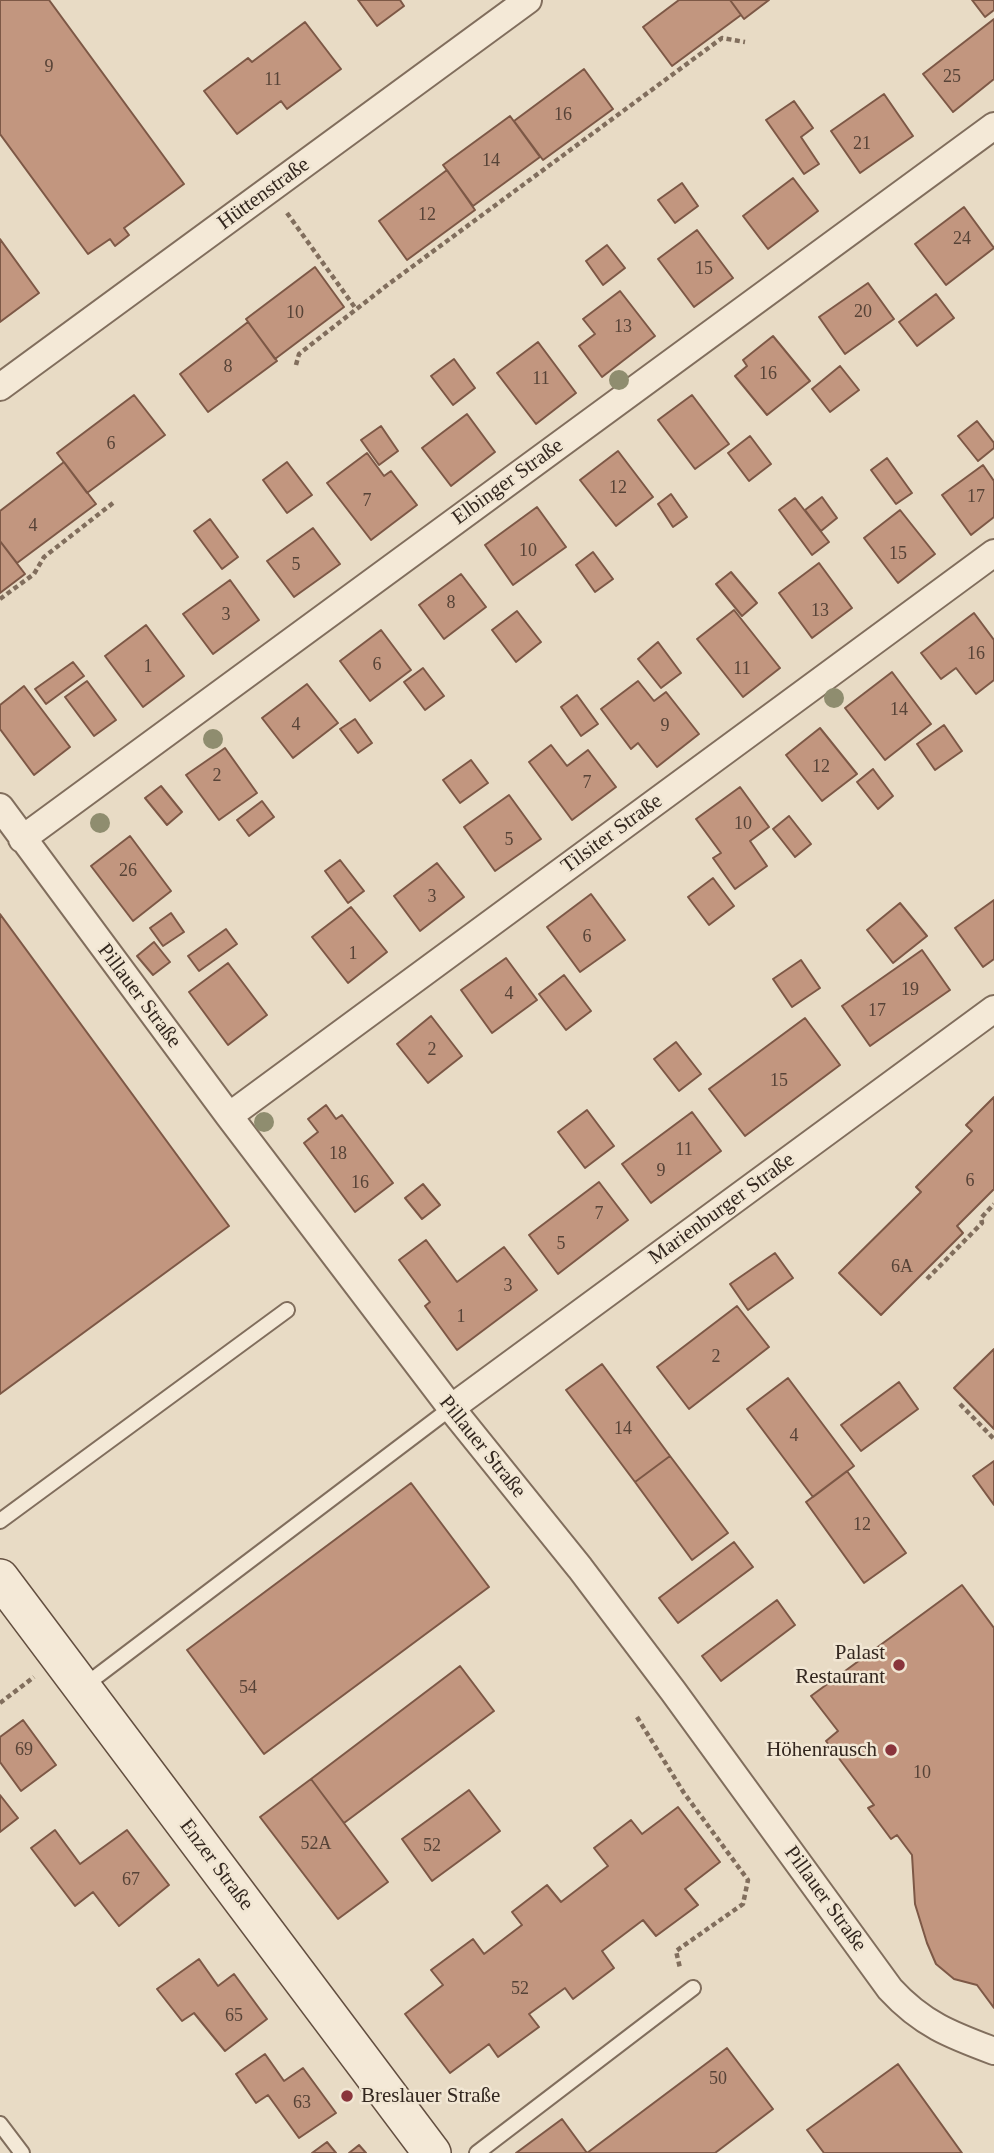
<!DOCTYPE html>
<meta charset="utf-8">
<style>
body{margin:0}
canvas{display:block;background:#e8dbc5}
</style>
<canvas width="994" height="2153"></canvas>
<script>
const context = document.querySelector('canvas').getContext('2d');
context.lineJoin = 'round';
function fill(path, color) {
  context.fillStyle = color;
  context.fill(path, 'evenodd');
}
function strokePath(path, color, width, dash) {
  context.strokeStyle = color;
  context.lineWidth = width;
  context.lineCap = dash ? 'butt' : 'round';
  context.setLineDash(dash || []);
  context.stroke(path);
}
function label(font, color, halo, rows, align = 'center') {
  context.font = font + ' Georgia,serif';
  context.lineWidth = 5;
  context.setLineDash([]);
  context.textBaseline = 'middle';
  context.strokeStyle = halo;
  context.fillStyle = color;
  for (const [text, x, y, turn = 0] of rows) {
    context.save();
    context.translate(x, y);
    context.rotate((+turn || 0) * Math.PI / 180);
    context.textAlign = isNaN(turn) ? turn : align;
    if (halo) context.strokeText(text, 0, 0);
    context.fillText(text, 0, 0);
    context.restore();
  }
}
const building = new Path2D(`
 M0,0H49L184,184L124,228L129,235L115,246L110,239L88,254L0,134Z
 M358,0H400L404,6L377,26Z
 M679,0H730L741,15L672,66L643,27Z
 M730,0H769L744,19Z
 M972,0H994V10L985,17Z
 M994,19V79L953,112L923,74Z
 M305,22L341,69L287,109L281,101L237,134L204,91L248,58L252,62Z
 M584,69L613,109L543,160L514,121Z
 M884,94L913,136L860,173L831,131Z
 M794,101L813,128L801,137L819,164L804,174L766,120Z
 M510,116L540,157L473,206L443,165Z
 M447,170L475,210L407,260L379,221Z
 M793,178L818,211L768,249L743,216Z
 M682,183L698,206L675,223L658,200Z
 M964,207L994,248L946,285L915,244Z
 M697,230L733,278L694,307L658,259Z
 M0,239L39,293L0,322Z
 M607,245L625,268L603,285L586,261Z
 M315,267L344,307L275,359L246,319Z
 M868,283L894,319L845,354L819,317Z
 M620,291L655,336L602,377L579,346L595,334L583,319Z
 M936,294L954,318L917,346L899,322Z
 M248,322L277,361L208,412L180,374Z
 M773,336L810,381L767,415L735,376L747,366L743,360Z
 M538,342L576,393L536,424L497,373Z
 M454,359L475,388L453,405L431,376Z
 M840,366L859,390L830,412L812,389Z
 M134,395L165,435L87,493L57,453Z
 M692,395L729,444L695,469L658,420Z
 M467,414L495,452L451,486L422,448Z
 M977,421L994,443V448L978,461L958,436Z
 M381,426L398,451L379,465L361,440Z
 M750,436L771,464L749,481L728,453Z
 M618,451L653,497L616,526L580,480Z
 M367,453L384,476L391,471L417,505L371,540L327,483Z
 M887,458L912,493L896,504L871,470Z
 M64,462L96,504L17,563L0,541V511Z
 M287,462L312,495L287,513L263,480Z
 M983,465L994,481V517L971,535L942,495Z
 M671,494L687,517L673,527L658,504Z
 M822,497L837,518L821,531L805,510Z
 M795,498L829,542L812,555L779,510Z
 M537,507L566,547L513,585L485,545Z
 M900,510L935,554L898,583L864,538Z
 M210,519L238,557L222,569L194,531Z
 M313,528L340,564L294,597L267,561Z
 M0,541L25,574L0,593Z
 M593,552L613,579L595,592L576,565Z
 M819,563L852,608L812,638L779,593Z
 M731,572L757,603L742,616L716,584Z
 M461,574L486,607L444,639L419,605Z
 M230,580L259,620L213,654L183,614Z
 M734,610L780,668L743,697L697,639Z
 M517,611L541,642L516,662L492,630Z
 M974,613L994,640V680L976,694L956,668L941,679L921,653Z
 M146,625L184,676L143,707L105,656Z
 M381,630L411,670L370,701L340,661Z
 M658,642L681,673L661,688L638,659Z
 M73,662L84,676L46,704L35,689Z
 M423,668L444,696L425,710L404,682Z
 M892,672L931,724L885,760L845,708Z
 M87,681L116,720L94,736L65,697Z
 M638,681L654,701L666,692L699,734L657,767L638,743L631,749L601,709Z
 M307,684L338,723L293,758L262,718Z
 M24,686L70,747L34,775L0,729V705Z
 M577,695L598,724L581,736L561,707Z
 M355,719L372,743L358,753L340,729Z
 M944,725L962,751L935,770L917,744Z
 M820,728L857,774L822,801L786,755Z
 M551,745L567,766L588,750L616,787L572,820L529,762Z
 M225,748L257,793L219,820L186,775Z
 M471,760L488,783L460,803L443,780Z
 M873,769L893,796L878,809L857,782Z
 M161,786L182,812L167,825L145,798Z
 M740,787L769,827L750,841L767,866L735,889L713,858L721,853L696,819Z
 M509,795L541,839L495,871L464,827Z
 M262,801L274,817L249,836L237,820Z
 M789,816L811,844L795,857L773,829Z
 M130,836L171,891L133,921L91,866Z
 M340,860L364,891L348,903L325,871Z
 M437,863L464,897L420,931L394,896Z
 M713,878L734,906L709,925L688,897Z
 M591,894L625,940L580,972L547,927Z
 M994,900V959L983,967L955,928Z
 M900,903L927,936L893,963L867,930Z
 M351,907L387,952L348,983L312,937Z
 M171,913L184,932L163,946L150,928Z
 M0,914L229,1226L0,1394Z
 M226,929L237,944L199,971L188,956Z
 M154,942L170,962L153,975L137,956Z
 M922,950L950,990L870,1046L842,1006Z
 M506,958L537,1000L492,1033L461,990Z
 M801,960L820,988L792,1007L773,979Z
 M228,963L267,1015L228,1045L189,992Z
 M564,975L591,1011L566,1030L539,994Z
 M431,1016L462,1056L428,1083L397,1044Z
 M805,1018L840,1065L745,1136L709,1089Z
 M676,1042L701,1074L679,1091L654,1059Z
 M994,1097V1189L957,1226L963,1233L881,1315L839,1273L921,1192L916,1187L972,1131L966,1125Z
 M326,1105L336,1119L342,1115L393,1183L355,1212L304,1143L318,1132L308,1119Z
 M587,1110L614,1146L585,1168L558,1132Z
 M692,1112L721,1151L651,1203L622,1164Z
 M599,1182L628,1220L558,1274L529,1235Z
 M423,1184L440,1205L422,1219L405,1198Z
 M426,1240L457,1282L504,1247L537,1290L457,1350L425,1306L430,1302L399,1260Z
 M775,1253L793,1278L748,1310L730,1284Z
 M737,1306L769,1347L689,1409L657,1367Z
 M994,1349V1429L954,1388Z
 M602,1364L670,1456L635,1482L566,1390Z
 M788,1378L854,1466L813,1497L747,1409Z
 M899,1382L918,1409L861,1451L841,1425Z
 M670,1456L728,1533L692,1560L635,1482Z
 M994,1461V1505L973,1476Z
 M847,1471L906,1553L864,1583L806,1502Z
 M411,1483L489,1587L264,1754L187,1650Z
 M734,1542L753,1567L678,1623L659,1598Z
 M962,1585L994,1628V2008L977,1985L954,1979L936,1964L927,1943L915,1904L912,1855L897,1835L891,1839L868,1808L874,1805L826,1741L838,1731L811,1696Z
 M777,1600L795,1625L721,1681L702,1656Z
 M460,1666L494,1711L344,1823L311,1779Z
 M23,1720L56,1765L21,1791L0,1762V1737Z
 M311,1779L388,1882L338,1919L260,1817Z
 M469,1790L500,1831L432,1881L402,1839Z
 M0,1795L18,1818L0,1832Z
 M678,1807L720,1862L685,1889L698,1905L656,1936L643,1920L602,1951L614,1968L573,1999L565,1988L529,2014L539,2027L498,2057L489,2044L450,2073L405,2014L443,1985L431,1970L473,1939L484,1954L522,1925L512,1912L547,1885L561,1902L608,1866L594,1848L631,1820L642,1834Z
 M55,1830L80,1864L127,1830L169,1885L119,1926L93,1892L75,1906L31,1848Z
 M199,1959L218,1986L234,1974L267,2019L225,2051L194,2013L182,2021L157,1989Z
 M727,2048L773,2109L715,2153H516L562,2119L587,2153Z
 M265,2054L284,2081L303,2068L336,2113L299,2138L268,2095L256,2103L236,2074Z
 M898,2064L962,2153H824L807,2130Z
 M327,2142L336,2153H312Z
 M359,2145L366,2153H349Z`);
fill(building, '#c2967f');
strokePath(building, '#7d5846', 2);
const service = new Path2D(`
 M0,1521L287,1310
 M84,1686L451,1408
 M0,2124L22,2153
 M477,2153L693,1988`);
const minor = new Path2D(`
 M0,387L528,0
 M0,807L229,1116L451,1408L580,1568L673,1691L890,1989C922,2024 951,2035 994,2051
 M22,839L994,126
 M229,1116L994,553
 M451,1408L994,1009`);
const secondary = new Path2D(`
 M0,1578L432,2153`);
strokePath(service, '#816e5d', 18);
strokePath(minor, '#816e5d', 30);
strokePath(secondary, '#634f40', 40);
strokePath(new Path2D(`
 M287,213L356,309
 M296,365L299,354L386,286L722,38L745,42
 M0,599L34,574L44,557L113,503
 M927,1279L982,1223L981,1218L994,1204
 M960,1404L994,1439
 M0,1703L34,1677
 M637,1717L684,1793L748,1880L743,1904L676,1951L680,1968`), '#816e5d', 4.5, [5, 3.5]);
strokePath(service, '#f4e9d7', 14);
strokePath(minor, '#f4e9d7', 26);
strokePath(secondary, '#f4e9d7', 37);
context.fillStyle = '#8f8d6f';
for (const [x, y] of [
 [619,380],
 [834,698],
 [213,739],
 [100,823],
 [264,1122]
]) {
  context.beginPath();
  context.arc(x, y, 10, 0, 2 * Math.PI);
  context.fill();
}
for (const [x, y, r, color] of [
 [899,1665,7,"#89343b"],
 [891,1750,7,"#89343b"],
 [347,2096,7,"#89343b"]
]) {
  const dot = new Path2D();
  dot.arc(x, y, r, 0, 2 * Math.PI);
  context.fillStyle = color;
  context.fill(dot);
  strokePath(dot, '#f1e6d3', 2.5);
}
label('18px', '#574337', null, [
 ["9",49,67],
 ["25",952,77],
 ["11",273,80],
 ["16",563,115],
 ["21",862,144],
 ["14",491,161],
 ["12",427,215],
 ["24",962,239],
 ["15",704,269],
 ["20",863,312],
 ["10",295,313],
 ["13",623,327],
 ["8",228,367],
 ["16",768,374],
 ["11",541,379],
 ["6",111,444],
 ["12",618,488],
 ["17",976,497],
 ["7",367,501],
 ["4",33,526],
 ["10",528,551],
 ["15",898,554],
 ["5",296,565],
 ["8",451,603],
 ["13",820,611],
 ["3",226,615],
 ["16",976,654],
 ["6",377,665],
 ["1",148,667],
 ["11",742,669],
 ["14",899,710],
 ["4",296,725],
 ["9",665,726],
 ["12",821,767],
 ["2",217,776],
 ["7",587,783],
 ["10",743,824],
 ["5",509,840],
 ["26",128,871],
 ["3",432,897],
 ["6",587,937],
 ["1",353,954],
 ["19",910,990],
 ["4",509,994],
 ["17",877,1011],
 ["2",432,1050],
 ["15",779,1081],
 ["11",684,1150],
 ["18",338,1154],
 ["9",661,1171],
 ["6",970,1181],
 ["16",360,1183],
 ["7",599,1214],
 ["5",561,1244],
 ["6A",902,1267],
 ["3",508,1286],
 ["1",461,1317],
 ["2",716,1357],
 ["14",623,1429],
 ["4",794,1436],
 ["12",862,1525],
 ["54",248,1688],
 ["69",24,1750],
 ["10",922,1773],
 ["52A",316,1844],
 ["52",432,1846],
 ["67",131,1880],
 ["52",520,1989],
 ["65",234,2016],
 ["50",718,2079],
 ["63",302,2103]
]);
label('21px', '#33271f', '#f1e6d3', [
 ["Hüttenstraße",264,194,-36],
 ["Elbinger Straße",508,482,-36],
 ["Tilsiter Straße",612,834,-36],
 ["Pillauer Straße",139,996,53],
 ["Marienburger Straße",722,1209,-36],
 ["Pillauer Straße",482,1447,51],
 ["Enzer Straße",216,1865,53],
 ["Pillauer Straße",825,1899,54]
]);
label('21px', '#33271f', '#f1e6d3', [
 ["Palast",885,1653],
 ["Restaurant",885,1677],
 ["Höhenrausch",877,1750],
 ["Breslauer Straße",361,2096,"left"]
], 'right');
</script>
